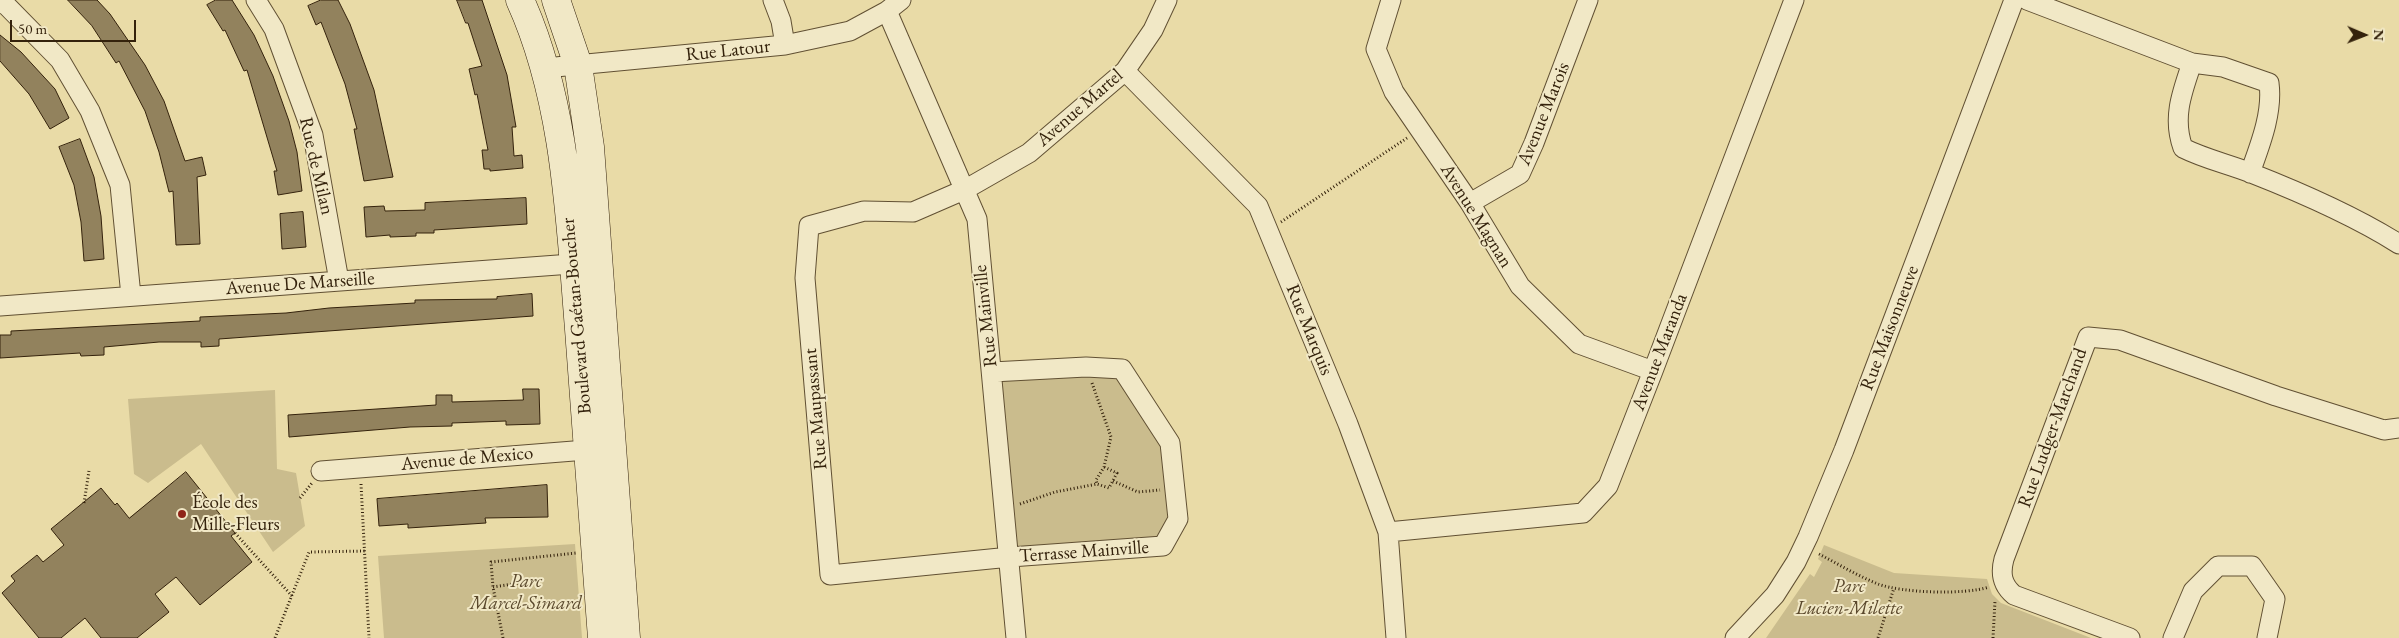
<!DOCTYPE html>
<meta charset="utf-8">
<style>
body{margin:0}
#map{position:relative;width:2399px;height:638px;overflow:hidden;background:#e9dba7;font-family:"EB Garamond",serif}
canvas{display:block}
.north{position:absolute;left:2339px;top:10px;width:50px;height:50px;-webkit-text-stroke:4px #f1e8c6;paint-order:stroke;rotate:91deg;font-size:14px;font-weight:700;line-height:20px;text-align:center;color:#34220c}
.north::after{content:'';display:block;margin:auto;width:18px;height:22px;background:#34220c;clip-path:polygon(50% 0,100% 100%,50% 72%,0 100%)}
.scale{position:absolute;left:10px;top:20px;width:126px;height:22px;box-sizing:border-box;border:2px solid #34220c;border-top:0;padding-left:6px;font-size:15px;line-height:18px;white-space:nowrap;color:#34220c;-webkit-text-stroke:4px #f1e8c6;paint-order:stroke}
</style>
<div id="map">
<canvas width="2399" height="638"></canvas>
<div class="north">N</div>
<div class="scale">50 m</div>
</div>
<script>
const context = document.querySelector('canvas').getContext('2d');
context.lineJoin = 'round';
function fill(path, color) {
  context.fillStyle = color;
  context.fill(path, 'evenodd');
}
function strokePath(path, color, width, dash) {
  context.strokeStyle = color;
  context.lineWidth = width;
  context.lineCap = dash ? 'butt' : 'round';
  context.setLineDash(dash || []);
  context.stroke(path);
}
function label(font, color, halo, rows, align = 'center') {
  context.font = font + ' "EB Garamond",serif';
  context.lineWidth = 4;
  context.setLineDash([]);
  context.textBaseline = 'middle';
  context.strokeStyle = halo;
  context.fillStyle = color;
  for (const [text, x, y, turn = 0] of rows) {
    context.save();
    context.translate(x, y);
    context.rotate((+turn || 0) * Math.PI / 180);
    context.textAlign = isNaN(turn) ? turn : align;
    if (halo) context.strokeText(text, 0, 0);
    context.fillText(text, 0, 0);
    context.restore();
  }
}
fill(new Path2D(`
 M1122,369L1170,443L1178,519L1163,546L1010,557L992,372Z
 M275,390L277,469L296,473L305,526L273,552L201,444L148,483L134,474L128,399Z
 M575,544L582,638H384L378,556Z
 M1824,545L1894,573L1987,579L1992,594L2001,603L2091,638H1766L1810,574L1814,577L1822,562L1818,559Z`), '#cabc8d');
const building = new Path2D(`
 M68,0H97L110,14L145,65L164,101L185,161L202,157L206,175L197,177L200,244L176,245L173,191L169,192L159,152L145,111L119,61L116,63L92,26Z
 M216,0H232L254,35L273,76L289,121L297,152L302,191L278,195L274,171H277L247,70L244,71L225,30L223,31L207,5Z
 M321,0H338L350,24L374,90L393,177L364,181L354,129H357L345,84L321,22L316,25L308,6Z
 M457,0H482L507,75L516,127H512L514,156L522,155L523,168L490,171V169H484L482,150H488L477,94L475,95L469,69L482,66L468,23H466Z
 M0,35L21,52L55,89L69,118L50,129L29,94L0,61Z
 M80,139L94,177L101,216L104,259L84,261L81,222L74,185L59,147Z
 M526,198L527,224L434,230V233H416V236L390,237V235L366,237L364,207L384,206L385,211L425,210V203Z
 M303,212L306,247L282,249L280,214Z
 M532,294L533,316L219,339V346L201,347V342H159L104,347V355L81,356L80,353L0,358V335H11V331L200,321V317L286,313L329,308L415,303V300L497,299V297Z
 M523,389H539L540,424L506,425V421L452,423V426L410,427L289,437L288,415L436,405V395H452V402L523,400Z
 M186,472L235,533L231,536L252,562L200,605L176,577L155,594L169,612L137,638H101L85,618L61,638H39L2,593L15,581L11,576L37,555L43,562L64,545L51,529L101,488L115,505L117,503L129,518Z
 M547,485L548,517L485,518L486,523L408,528V524L379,526L377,499Z`);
fill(building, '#92825d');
strokePath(building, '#34220c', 1);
const street = new Path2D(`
 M256,0L274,29L313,135L339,281
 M773,0L781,21L785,45
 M1391,0L1376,49L1394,92L1470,203L1520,286L1579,344L1653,371
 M2027,0L2192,63C2182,92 2172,118 2183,148C2205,159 2228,164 2251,173C2302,193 2353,215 2399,244
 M0,2L7,6L60,60L90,111L120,185L131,296
 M887,11L977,219L1016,638
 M2192,63L2223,67L2269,83C2273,113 2260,145 2250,173
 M545,68L785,45L850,31L887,11L901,0
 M1125,71L1258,206L1348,424L1388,532L1396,638
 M1470,203L1520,174L1534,143L1588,0
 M0,306L585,263
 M992,372L1086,367L1122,369L1170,443L1178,519L1163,546L1010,557L830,575L805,278L809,226L864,211L913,212L966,189L1029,153L1125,71L1153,30L1167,0
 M321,471L599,449
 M1388,532L1583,513L1608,486L1653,371L1794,0
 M1735,638L1775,595L1796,562L1808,537L1844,450L2014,0
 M2130,638L2014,595C2002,585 2000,574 2004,559L2088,337L2120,340L2276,396L2384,430L2399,428
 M2173,638L2193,591L2218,566H2252L2275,599L2267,638`);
const secondary = new Path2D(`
 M520,0C566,101 570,220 579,329C587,432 595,535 602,638
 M556,0L578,65L590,147L626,638`);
strokePath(street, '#615033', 21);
strokePath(secondary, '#34220c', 29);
strokePath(new Path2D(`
 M1281,222L1407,138
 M1092,383L1111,437L1104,467L1096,480L1097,484
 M1113,481L1138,492L1160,490
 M361,484L369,638
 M300,498L312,483
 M84,503L89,471
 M1020,504L1055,492L1097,484L1109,488L1117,473L1104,467
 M235,533L292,596
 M1819,554C1838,564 1858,576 1878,584C1902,593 1965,595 1989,587
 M493,587L527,582
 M275,638L309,552L365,551
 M503,638L493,587L491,562L576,553
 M1878,638L1894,588
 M1993,638L1995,601`), '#34220c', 3, [1, 2.5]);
strokePath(street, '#f1e8c6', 19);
strokePath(secondary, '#f1e8c6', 28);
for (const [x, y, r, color] of [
 [182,514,5,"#8f2418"]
]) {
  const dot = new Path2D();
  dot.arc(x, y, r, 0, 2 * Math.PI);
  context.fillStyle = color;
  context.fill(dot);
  strokePath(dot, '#f1e8c6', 2);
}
label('19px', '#34220c', '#f1e8c6', [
 ["Rue Latour",728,51,-6],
 ["Avenue Martel",1080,108,-41],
 ["Avenue Marois",1544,114,-68],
 ["Rue de Milan",316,166,77],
 ["Avenue Magnan",1476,216,58],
 ["Avenue De Marseille",300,284,-4],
 ["Boulevard Gaétan-Boucher",577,316,-95],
 ["Rue Mainville",986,316,-96],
 ["Rue Maisonneuve",1890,328,-69],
 ["Rue Marquis",1309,330,68],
 ["Avenue Maranda",1660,352,-69],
 ["Rue Maupassant",816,409,-95],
 ["Rue Ludger-Marchand",2053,428,-70],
 ["Avenue de Mexico",467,459,-5],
 ["Terrasse Mainville",1084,552,-4]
]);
label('19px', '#34220c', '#f1e8c6', [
 ["École des",192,503],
 ["Mille-Fleurs",192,525]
], 'left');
label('italic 19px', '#5a482c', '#f1e8c6', [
 ["Parc",526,582],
 ["Marcel-Simard",526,604],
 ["Parc",1849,587],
 ["Lucien-Milette",1849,609]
]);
</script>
